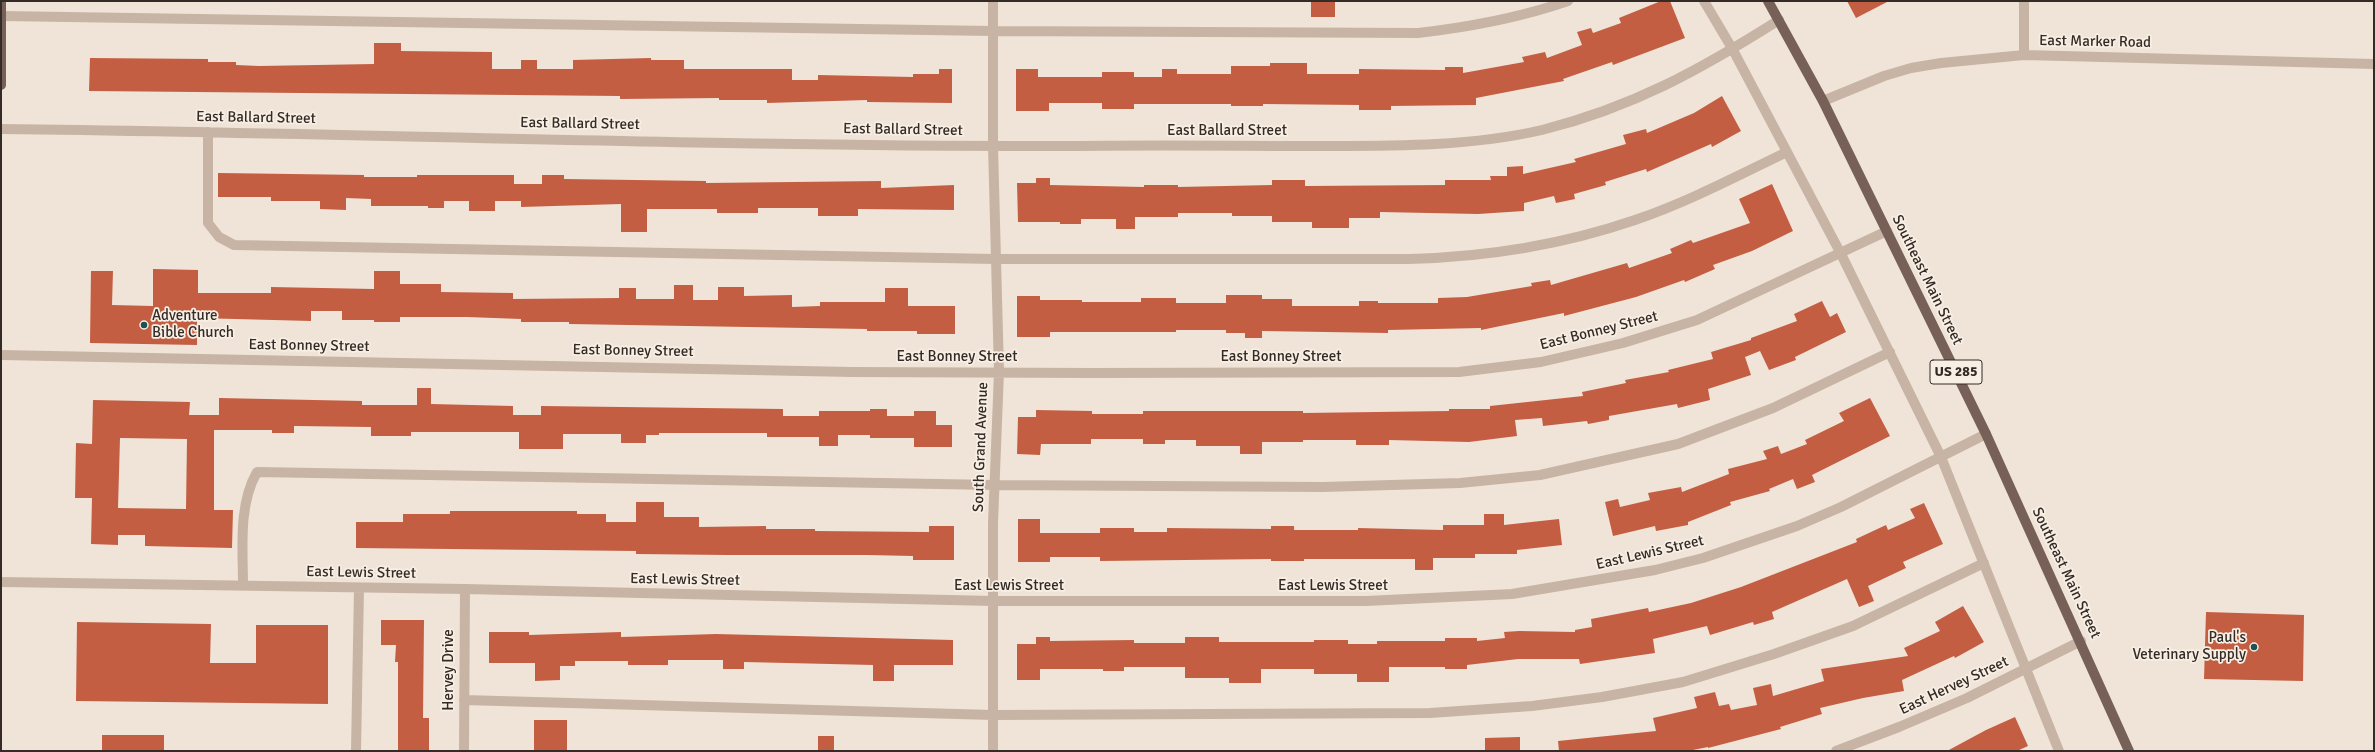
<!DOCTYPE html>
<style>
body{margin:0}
#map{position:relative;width:2375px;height:752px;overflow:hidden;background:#f0e4d8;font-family:Signika,sans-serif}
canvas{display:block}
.frame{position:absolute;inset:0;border:2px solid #342a26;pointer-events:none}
</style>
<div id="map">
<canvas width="2375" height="752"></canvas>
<div class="frame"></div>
</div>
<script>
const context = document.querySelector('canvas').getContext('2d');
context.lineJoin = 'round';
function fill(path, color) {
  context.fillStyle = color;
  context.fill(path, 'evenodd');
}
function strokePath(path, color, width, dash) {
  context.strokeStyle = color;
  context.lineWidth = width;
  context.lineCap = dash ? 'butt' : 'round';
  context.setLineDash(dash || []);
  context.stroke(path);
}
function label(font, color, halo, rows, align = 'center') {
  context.font = font + ' Signika,sans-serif';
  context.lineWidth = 3.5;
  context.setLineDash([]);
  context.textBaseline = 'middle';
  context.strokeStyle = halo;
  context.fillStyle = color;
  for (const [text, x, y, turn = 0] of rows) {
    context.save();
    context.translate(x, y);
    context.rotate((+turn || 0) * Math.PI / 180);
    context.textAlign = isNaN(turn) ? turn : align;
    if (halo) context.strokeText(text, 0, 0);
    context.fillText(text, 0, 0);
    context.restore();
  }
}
fill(new Path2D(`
 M1311,1H1335V17H1311Z
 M1661,1H1670L1685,38L1613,65L1612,62L1563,79L1564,81L1476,98V105L1391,106V110H1359V105L1263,104V106H1231V104H1134V109H1102V103H1049V111H1016V69H1038V77H1102V72H1134V77H1162V69H1177V74H1231V66H1270V63H1307V74H1359V69L1445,70V67H1463V73L1524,62L1522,57L1545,52L1547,58L1582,45L1577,32L1591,28L1593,33L1621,23L1619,18Z
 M1847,1H1889L1856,18Z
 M374,43H401V51L492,52V69H521V60H537V69H573V60L651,58V60H684V69H792V80H818V75L913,77V74H939V69H952V103L867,102V100L767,103V100H719V98L620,99V96L89,91L90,58L208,59V62H236V65L259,66L374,64Z
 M1722,96L1741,131L1712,147L1711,144L1647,172L1646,169L1605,182L1606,185L1574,194L1575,199L1556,203L1554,196L1524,203V211L1478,214L1380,212V218H1349V228H1312V222H1272V216H1232V213H1178V217H1135V229H1116V219H1081V224H1060V222H1018L1017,183H1036V178H1050V185L1144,187V185H1178V187L1272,185V180H1305V186L1445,185V180H1491L1490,176H1507V167L1523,166V174L1576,162L1574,159L1626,144L1623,135L1646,129L1647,133L1694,113Z
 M218,173L364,175V177H417V175H514V184H542V175H564V179L706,181V183L881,181V188L954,185V210L858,209V216H818V208H758V213H717V209H647V232H621V204L521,207V201H495V211H469V201H444V208H428V206H371V199L346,198V210L320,209V201H271V197H218Z
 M1772,184L1793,231L1752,251L1713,265L1715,269L1685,282L1684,280L1636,297L1564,316V313L1481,330V328L1388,330V333L1262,331V338H1245V333H1226V330H1176V332H1050V337H1017V296H1040V300H1082V302H1141V298H1176V303H1226V295H1262V299H1292V306H1359V301H1378V303H1438V298L1467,297L1532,286L1531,283L1550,280L1551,285L1627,263L1629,268L1672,253L1670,249L1691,240L1693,243L1750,223L1739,199Z
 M153,269L198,270V293H271V287L374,289V271H400V284H441V292L513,293V299L619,298V288H636V299H674V285H693V300H718V287H744V296L792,295V307L820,306V302H885V288H908V306H955V334H917V331H867V329L569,324V322H521V319L467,317H400V322H374V320H342V311H311V321L197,318V345L90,343L91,271H113L112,305L153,306Z
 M1822,301L1830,317L1837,313L1846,332L1795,357L1796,360L1769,370L1760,351L1745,357L1751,375L1708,389L1710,400L1678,408L1677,404L1609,416V420L1588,424L1587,421L1543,426L1542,418L1515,420L1517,436L1469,442L1389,440V445H1356V440H1303V442H1262V454H1240V446H1196V440H1165V444H1143V439H1091V444H1041L1040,455L1017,454L1018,417H1036V410L1092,411V414H1143V411H1303V413L1449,411V409H1490V406L1583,396L1582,392L1626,383L1625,380L1669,372L1668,370L1713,359L1711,352L1751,340V338L1797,321L1794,314Z
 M417,388H431V404L513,406V415H541V406L783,409V416H819V411H870V409H887V416H914V411H936V425H952V447H914V438H870V435H838V446H819V437H767V433H659V435H646V443H621V434H563V449H519V432H411V436H371V427L294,426V433H272V430H214V510H233L232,548L145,546V535H118V545L91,544L92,498H75L76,443L92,444L93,400L190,402L189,415H219V398L362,401V405H417ZM120,438L187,439L186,509L118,508Z
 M1870,398L1890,436L1812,475L1815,482L1797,489L1793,479L1769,489L1770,491L1730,502L1731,505L1688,522V525L1656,531L1655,526L1613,536L1605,502L1618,499L1620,507L1650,500L1648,493L1681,487L1682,492L1729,474L1728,469L1767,459L1763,451L1778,446L1781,454L1807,444L1805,440L1844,421L1839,413Z
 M636,502H664V517H699V527L766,526V529H815V531L929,532V526H954V560H913V556L867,555H727L636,554V551L356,548V522H403V514H450V511H577V514H606V522H636Z
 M1924,503L1943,544L1903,562L1906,568L1868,586L1874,601L1859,607L1847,579L1772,612L1774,619L1754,625L1753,622L1710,635L1707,626L1653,639L1655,653L1580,664L1579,659H1518L1467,665V669H1445V667H1389V682H1357V674H1314V669H1261V683H1229V678H1185V667H1124V671H1103V669H1040V680H1017V644H1036V637H1050V641L1134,640V643H1185V637H1219V642H1314V640H1348V644H1377V641H1445V638H1477V641L1505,638L1504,632L1519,631L1575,632V630L1592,627L1591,619L1648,608L1649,612L1691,603L1741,587L1857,542L1856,539L1886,525L1888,530L1915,518L1910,509Z
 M1484,514H1504V525L1559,519L1562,545L1517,550V554H1475V558H1433V570H1415V559H1304V561H1271V559L1100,561V557H1050V562H1018V519H1040V533H1100V528H1134V532H1167V528L1271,529V526H1294V530H1358V528L1443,530V525H1484Z
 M1963,606L1984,642L1955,658L1954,656L1902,680L1904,691L1863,698L1820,708L1822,714L1780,727L1781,729L1708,748V747L1688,751H1559L1558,741L1656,731L1653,718L1697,708L1694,697L1715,692L1719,706L1729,704L1731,710L1757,705L1753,688L1771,684L1773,696L1824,681L1821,669L1908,656L1904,648L1940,631L1935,622Z
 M2206,612L2304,615L2303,681L2204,679Z
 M381,620H424L423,718H429V751H398V662H395L396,645H381Z
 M77,622L211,624L210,663H256V625H328V704L76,701Z
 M489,632H529V635L621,632V637L716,634L953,640V665H894V681H873V665L744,662V669H723V660H668V665H628V661H575V666H560V680L535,681V663H489Z
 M2015,717L2028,746L2017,751H1947L1986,730Z
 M534,720H567V751H534Z
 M102,735H164V751H102Z
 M818,736H834V751H818Z
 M1520,737V751H1485V738Z`), '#c45e43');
strokePath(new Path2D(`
 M1704,1L1733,50L1841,254L1941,457L2059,751
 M1,16L993,31L1418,33C1470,27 1519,18 1568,1
 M2024,55V1
 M1823,101L1884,76L1911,68L1941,63L2024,55L2374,64
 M1,129C361,133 720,147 1080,146C1159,145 1237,146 1316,146C1391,146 1468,147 1542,130C1633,107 1700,70 1779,20
 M208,132V223L219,237L234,245L996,259H1409C1486,257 1562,245 1635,220C1688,202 1737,176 1787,152
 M1,355L852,372L1093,373L1459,372L1541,362L1623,343L1697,320L1887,231
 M1,582L465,589L993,601H1366L1512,594L1655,570L1703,558L1797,526L1841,507L1986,434
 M243,586C243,549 238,505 257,472L995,485L1323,487L1460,483L1540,475L1678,444L1773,408L1890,352
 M464,700L993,715L1430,713L1532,706L1602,697L1683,682L1774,654L1853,626L1984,563
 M356,751L359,588
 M464,751L465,589
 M993,751V523L999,372L993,146V1
 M1836,751L1899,727L1967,698L2081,641`), '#c8b4a5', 10);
strokePath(new Path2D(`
 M1768,1L1823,101L1986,434L2129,751
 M1,85V1`), '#766057', 10);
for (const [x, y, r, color] of [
 [144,325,4,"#1c5254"],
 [2254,647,4,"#1c5254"]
]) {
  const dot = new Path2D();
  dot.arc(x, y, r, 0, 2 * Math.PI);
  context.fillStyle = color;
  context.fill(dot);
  strokePath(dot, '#f8efe4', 1.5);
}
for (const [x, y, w] of [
 [1956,372,52]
]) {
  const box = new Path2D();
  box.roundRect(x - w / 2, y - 12, w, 24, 3);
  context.fillStyle = '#f8efe4';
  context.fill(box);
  strokePath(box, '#342a26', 1);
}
label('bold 14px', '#342a26', null, [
 ["US 285",1956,372]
]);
label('15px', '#342a26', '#f8efe4', [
 ["East Marker Road",2095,42,1],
 ["East Ballard Street",256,118,1],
 ["East Ballard Street",580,124,1],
 ["East Ballard Street",903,130,1],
 ["East Ballard Street",1227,131],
 ["Southeast Main Street",1927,280,64],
 ["East Bonney Street",1599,331,-14],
 ["East Bonney Street",309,346,1],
 ["East Bonney Street",633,351,1],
 ["East Bonney Street",957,357],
 ["East Bonney Street",1281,357],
 ["South Grand Avenue",981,447,-88],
 ["East Lewis Street",1650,553,-13],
 ["East Lewis Street",361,573,1],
 ["Southeast Main Street",2066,573,65],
 ["East Lewis Street",685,580,1],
 ["East Lewis Street",1009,586],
 ["East Lewis Street",1333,586],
 ["Hervey Drive",449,670,-90],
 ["East Hervey Street",1954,686,-25]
]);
label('15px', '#342a26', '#f8efe4', [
 ["Adventure",152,316],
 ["Bible Church",152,333],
 ["Paul's",2246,638,"right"],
 ["Veterinary Supply",2246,655,"right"]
], 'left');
</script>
